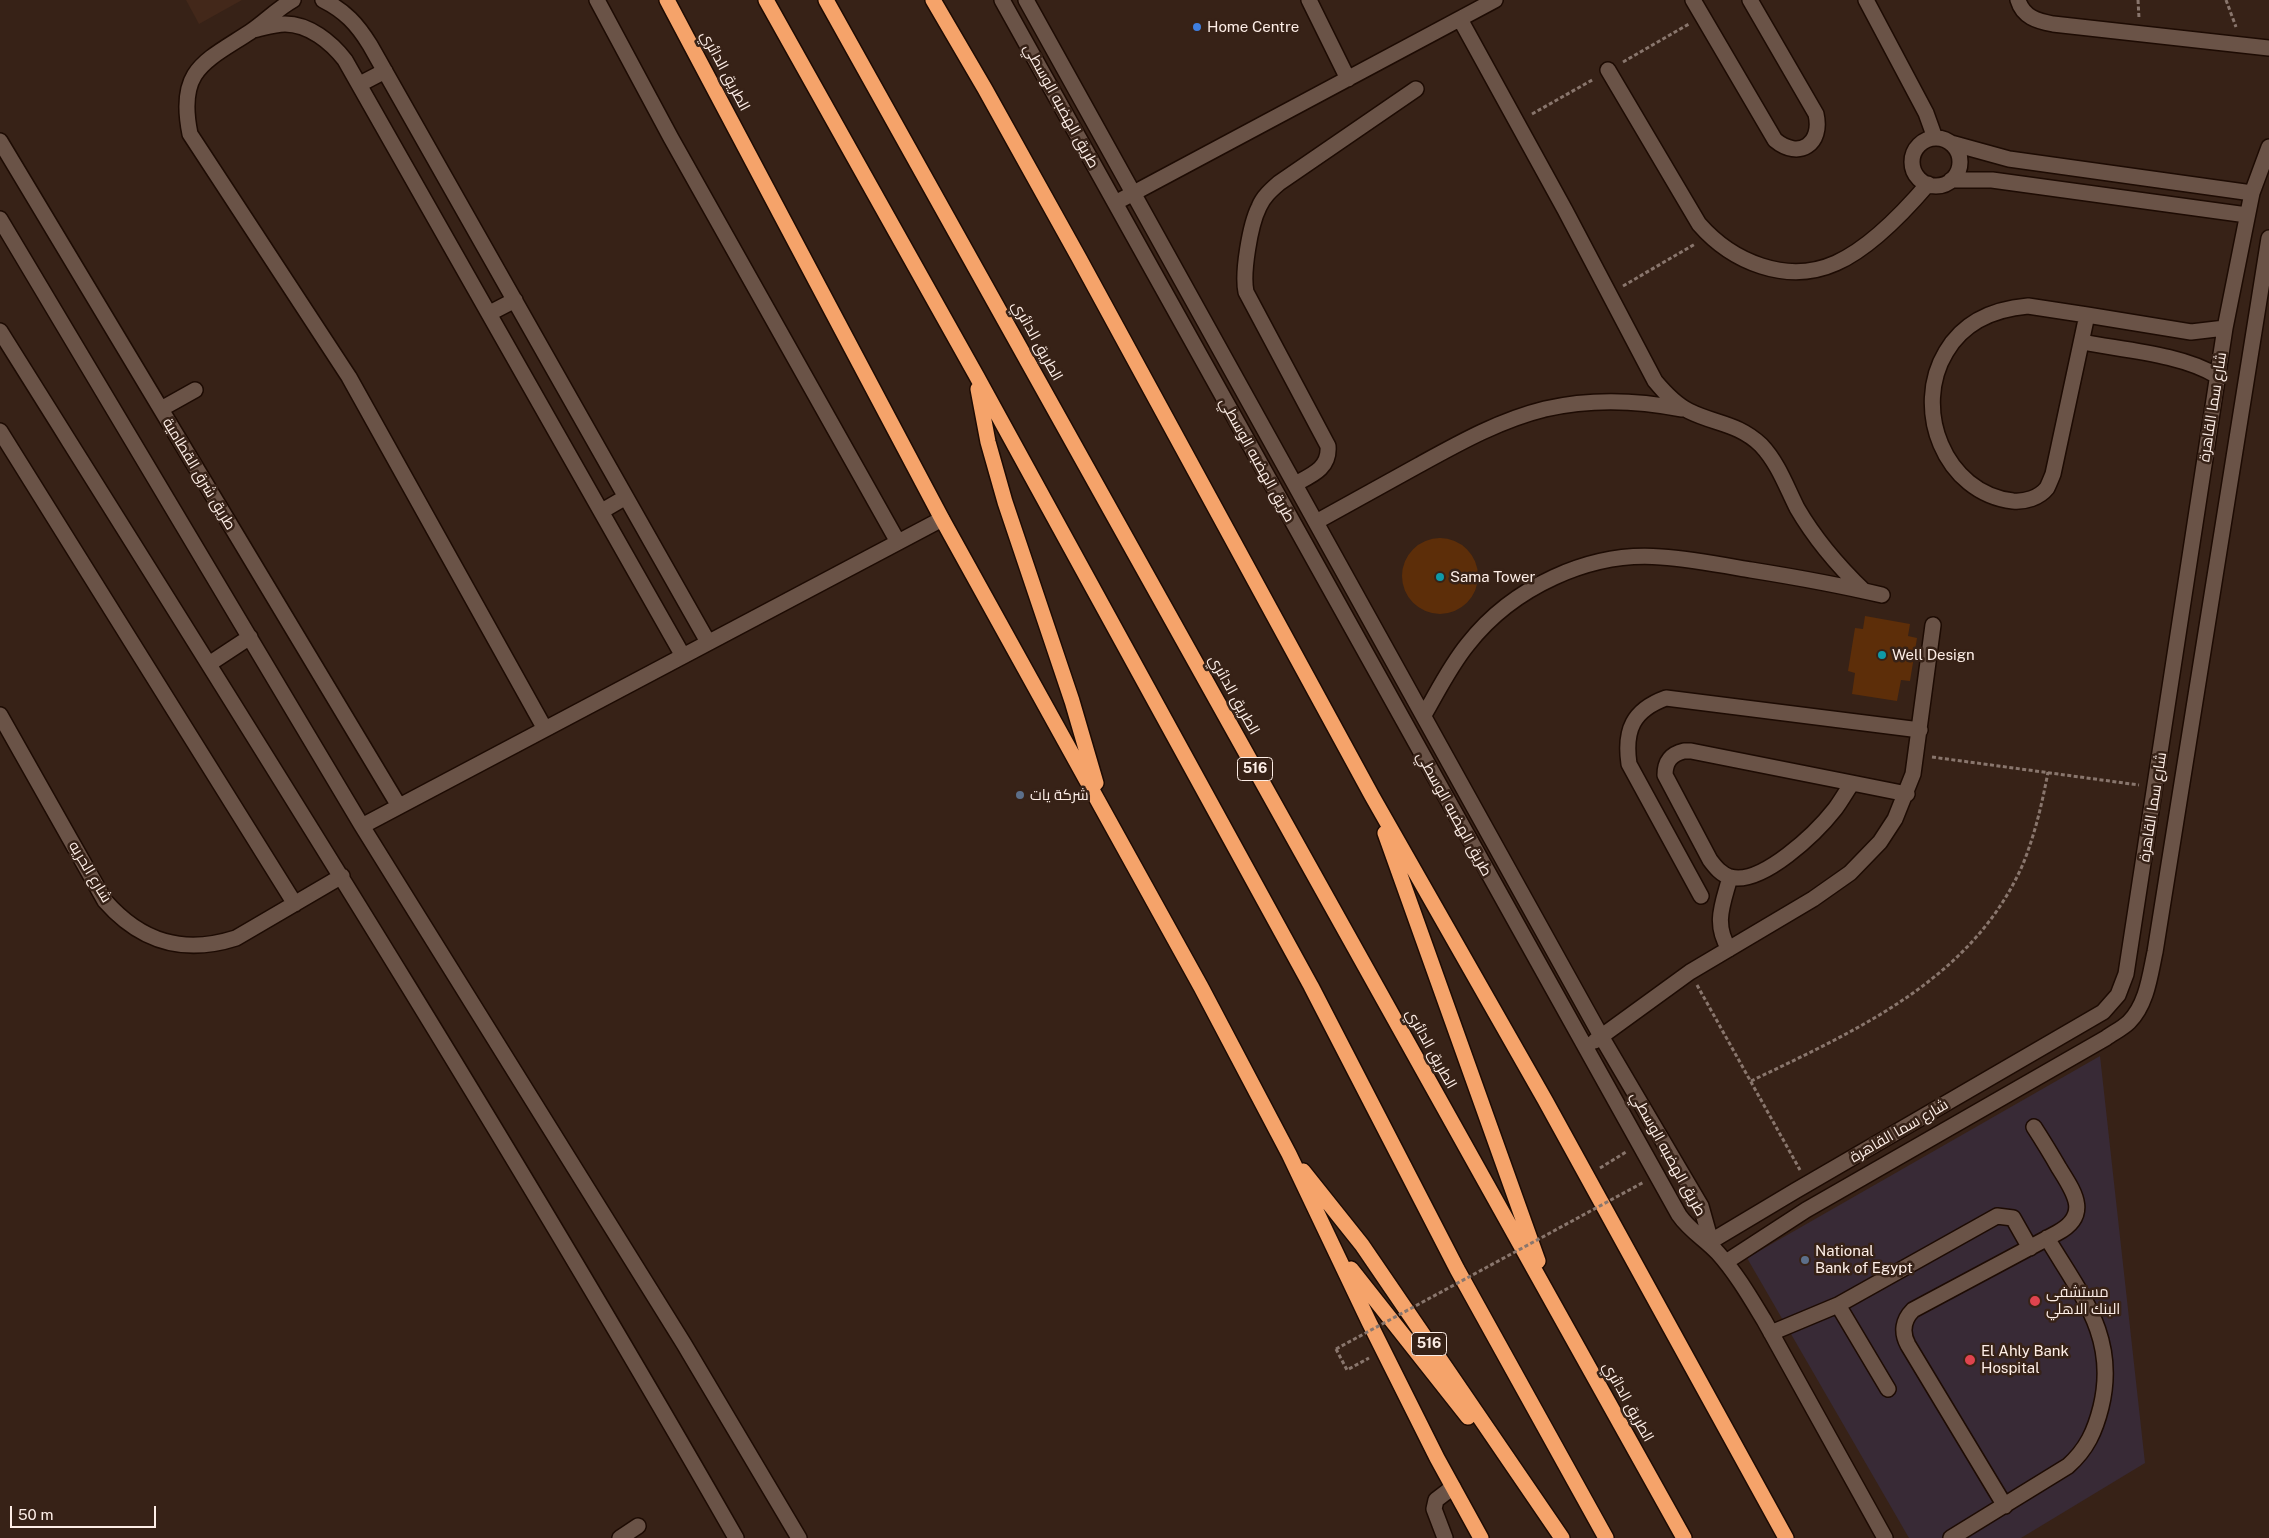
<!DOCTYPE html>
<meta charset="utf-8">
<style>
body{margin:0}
#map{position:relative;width:2269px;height:1538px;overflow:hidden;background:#372217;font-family:"Public Sans",sans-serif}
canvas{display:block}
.scale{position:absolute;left:10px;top:1506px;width:146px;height:22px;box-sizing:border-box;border:2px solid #fdeee7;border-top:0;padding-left:6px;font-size:15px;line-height:18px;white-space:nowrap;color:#fdeee7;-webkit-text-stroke:4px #372217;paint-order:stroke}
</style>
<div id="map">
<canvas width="2269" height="1538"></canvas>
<div class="scale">50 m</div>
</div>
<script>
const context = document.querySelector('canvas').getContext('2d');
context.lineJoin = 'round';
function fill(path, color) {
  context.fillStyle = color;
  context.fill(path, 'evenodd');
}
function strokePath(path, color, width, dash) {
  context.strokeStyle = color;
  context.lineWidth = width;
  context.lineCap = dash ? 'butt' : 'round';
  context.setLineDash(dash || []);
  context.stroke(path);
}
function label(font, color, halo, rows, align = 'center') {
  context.font = font + ' "Public Sans",Cairo,sans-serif';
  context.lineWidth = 5;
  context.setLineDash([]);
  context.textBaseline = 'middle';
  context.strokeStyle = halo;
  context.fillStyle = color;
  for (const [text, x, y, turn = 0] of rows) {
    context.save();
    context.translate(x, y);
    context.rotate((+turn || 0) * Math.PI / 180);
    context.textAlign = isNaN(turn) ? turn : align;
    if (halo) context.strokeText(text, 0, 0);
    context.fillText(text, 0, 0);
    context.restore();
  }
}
fill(new Path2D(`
 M186,0H242L199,24Z`), '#43281a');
fill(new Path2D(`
 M2100,1056L2145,1463L2021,1538H1909L1747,1258Z`), '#382a36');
fill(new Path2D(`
 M1402 576a38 38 0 1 1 76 0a38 38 0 1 1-76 0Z
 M1865,616L1910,624L1908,636L1917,638L1910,681L1901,680L1897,701L1852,694L1855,673L1848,671L1855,628L1863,629Z`), '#5d2e09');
const minor = new Path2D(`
 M293,0C277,9 265,22 250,32C204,62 177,70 190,134L349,377L545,729
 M323,0C345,11 357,24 370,45L708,642
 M597,0L671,138L898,542
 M1002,0L1679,1215C1690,1231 1705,1239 1718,1253C1736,1273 1750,1297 1764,1320L1885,1538
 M1026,0L1601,1036L1701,1206L1708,1231V1243
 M1309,0L1348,79
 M1693,0L1775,140C1799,160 1823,144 1816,114L1750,0
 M1866,0L1926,113L1935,138
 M2018,0C2023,17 2037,21 2053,24L2269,48
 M1460,19L1565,210L1655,381C1665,393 1675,404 1689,411C1715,424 1738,423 1761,445C1778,463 1786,486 1797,508C1815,539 1838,566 1864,591
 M253,30C263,28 274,24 285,24C309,24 331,42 345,60L683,656
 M1608,70L1699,224C1732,262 1787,285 1836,263C1870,248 1904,212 1928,184
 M360,84L385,71
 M1912 162a24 24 0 1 1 48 0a24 24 0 1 1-48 0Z
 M0,141L399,806
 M1951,143L2009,159L2252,193
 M1951,180H1992L2247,215
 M1115,203L1495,0
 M0,219L362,826L684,1344L799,1538
 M2028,306L2087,315L2053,474C2051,479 2049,484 2047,488C2039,498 2025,502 2013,501C1944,493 1912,408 1946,352C1964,321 1994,309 2028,306Z
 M490,313L515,300
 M2087,315L2191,332L2225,328
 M0,331C250,730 502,1128 736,1538
 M2082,342C2123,350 2182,354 2217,376
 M161,409L195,390
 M0,431L295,904
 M1295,484C1312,475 1330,468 1328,446L1246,292C1242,273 1250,225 1259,207C1263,197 1271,190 1279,183L1416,89
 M602,511L626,497
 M1316,522C1350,503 1385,484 1419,465C1459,443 1500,420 1545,409C1589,399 1636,400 1681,409
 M209,664L250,637
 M0,715L105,901C141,942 183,955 236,938L342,876
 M1424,715C1438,691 1450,666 1468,644C1512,588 1589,551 1661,557C1691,559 1722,565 1751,570C1795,577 1839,585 1882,595
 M1684,751H1691L1852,783C1846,792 1841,801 1835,809C1817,832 1762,886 1730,877C1721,874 1716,868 1710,860L1665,775C1665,762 1671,754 1684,751Z
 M1852,783L1907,794
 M362,826L942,519
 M1701,896L1629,764C1624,730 1633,710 1666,698L1920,730
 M1729,949C1713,923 1723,904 1730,877
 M1595,1041L1690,972L1813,899L1850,873L1880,842L1895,819L1913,774L1933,625
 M1708,1243L1795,1191L2103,1012L2118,995L2126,974L2225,328L2252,193L2269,147
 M1726,1262L1806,1210L2106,1038C2113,1033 2123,1028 2129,1022C2147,1004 2150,975 2155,952L2269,238
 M1838,1305L1888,1389
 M1771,1333L1838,1305L1997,1216L2013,1218L2030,1248
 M2005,1506L1908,1345C1901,1332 1903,1320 1913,1310L2057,1233C2091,1215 2074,1192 2059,1168C2051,1154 2043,1141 2034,1127
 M620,1538L638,1526
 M1445,1538L1434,1509L1436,1500L1453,1487
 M1951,1538L2068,1466C2087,1449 2095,1431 2101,1407C2118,1337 2081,1295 2047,1238`);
const highway = new Path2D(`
 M667,0L942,519L1201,987L1289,1154L1369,1322L1437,1458L1481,1538
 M766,0L976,375L1311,986L1457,1269L1606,1538
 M826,0L1684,1538
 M933,0L985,89L1079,258L1372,796L1545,1100L1786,1538
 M978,389L988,442L1005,502L1072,701L1096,783
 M1385,833L1538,1261
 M1303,1171L1362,1245L1562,1538
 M1351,1269L1468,1417`);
strokePath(minor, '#1d0b03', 18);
strokePath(highway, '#1d0b03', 18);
strokePath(new Path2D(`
 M2138,0L2139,18
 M2226,0L2236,27
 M1623,62L1689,24
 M1532,114L1594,79
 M1623,286L1695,244
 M1932,757L2139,785
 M1697,985L1800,1170
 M1751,1081C1857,1030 1973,979 2023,864C2035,834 2042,804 2048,772
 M1600,1168L1626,1152
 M1336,1349L1347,1370L1369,1358`), '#89766d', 3, [4, 2.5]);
strokePath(minor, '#6a5347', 15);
strokePath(highway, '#f5a36a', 15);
strokePath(new Path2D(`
 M1336,1349L1644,1182`), '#89766d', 3, [4, 2.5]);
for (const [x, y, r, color] of [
 [1197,27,5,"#3f7fe0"],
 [1440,577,5,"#0f9aa8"],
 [1882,655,5,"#0f9aa8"],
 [1020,795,5,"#5c6f8a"],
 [1805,1260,5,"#5c6f8a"],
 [2035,1301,6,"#e0444e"],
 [1970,1360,6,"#e0444e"]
]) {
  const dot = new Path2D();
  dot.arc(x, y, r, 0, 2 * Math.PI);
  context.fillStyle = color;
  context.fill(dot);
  strokePath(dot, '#372217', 2);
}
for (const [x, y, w] of [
 [1255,769,35],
 [1429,1344,35]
]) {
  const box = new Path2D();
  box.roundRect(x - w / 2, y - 11.5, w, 23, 4);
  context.fillStyle = '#372217';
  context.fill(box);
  strokePath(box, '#fdeee7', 1);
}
label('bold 14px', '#fdeee7', null, [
 ["516",1255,769],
 ["516",1429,1344]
]);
label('15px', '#fdeee7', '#372217', [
 ["Home Centre",1207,27],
 ["Sama Tower",1450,577],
 ["Well Design",1892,655],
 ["شركة يات",1030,795],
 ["National",1815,1251],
 ["Bank of Egypt",1815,1268],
 ["مستشفى",2046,1292],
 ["البنك الاهلي",2046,1309],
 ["El Ahly Bank",1981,1351],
 ["Hospital",1981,1368]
], 'left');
label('15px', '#fdeee7', '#372217', [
 ["الطريق الدائري",725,71,62],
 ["طريق الهضبه الوسطي",1061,106,61],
 ["الطريق الدائري",1037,341,61],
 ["شارع سما القاهرة",2213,407,-81],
 ["طريق الهضبه الوسطي",1257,460,61],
 ["طريق شرق القطامية",199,474,59],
 ["الطريق الدائري",1234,695,61],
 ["شارع سما القاهرة",2153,807,-81],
 ["طريق الهضبه الوسطي",1454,814,61],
 ["شارع الحريه",90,872,59],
 ["الطريق الدائري",1431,1049,61],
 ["شارع سما القاهرة",1899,1131,-30],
 ["طريق الهضبه الوسطي",1668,1154,61],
 ["الطريق الدائري",1628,1402,61]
]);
</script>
